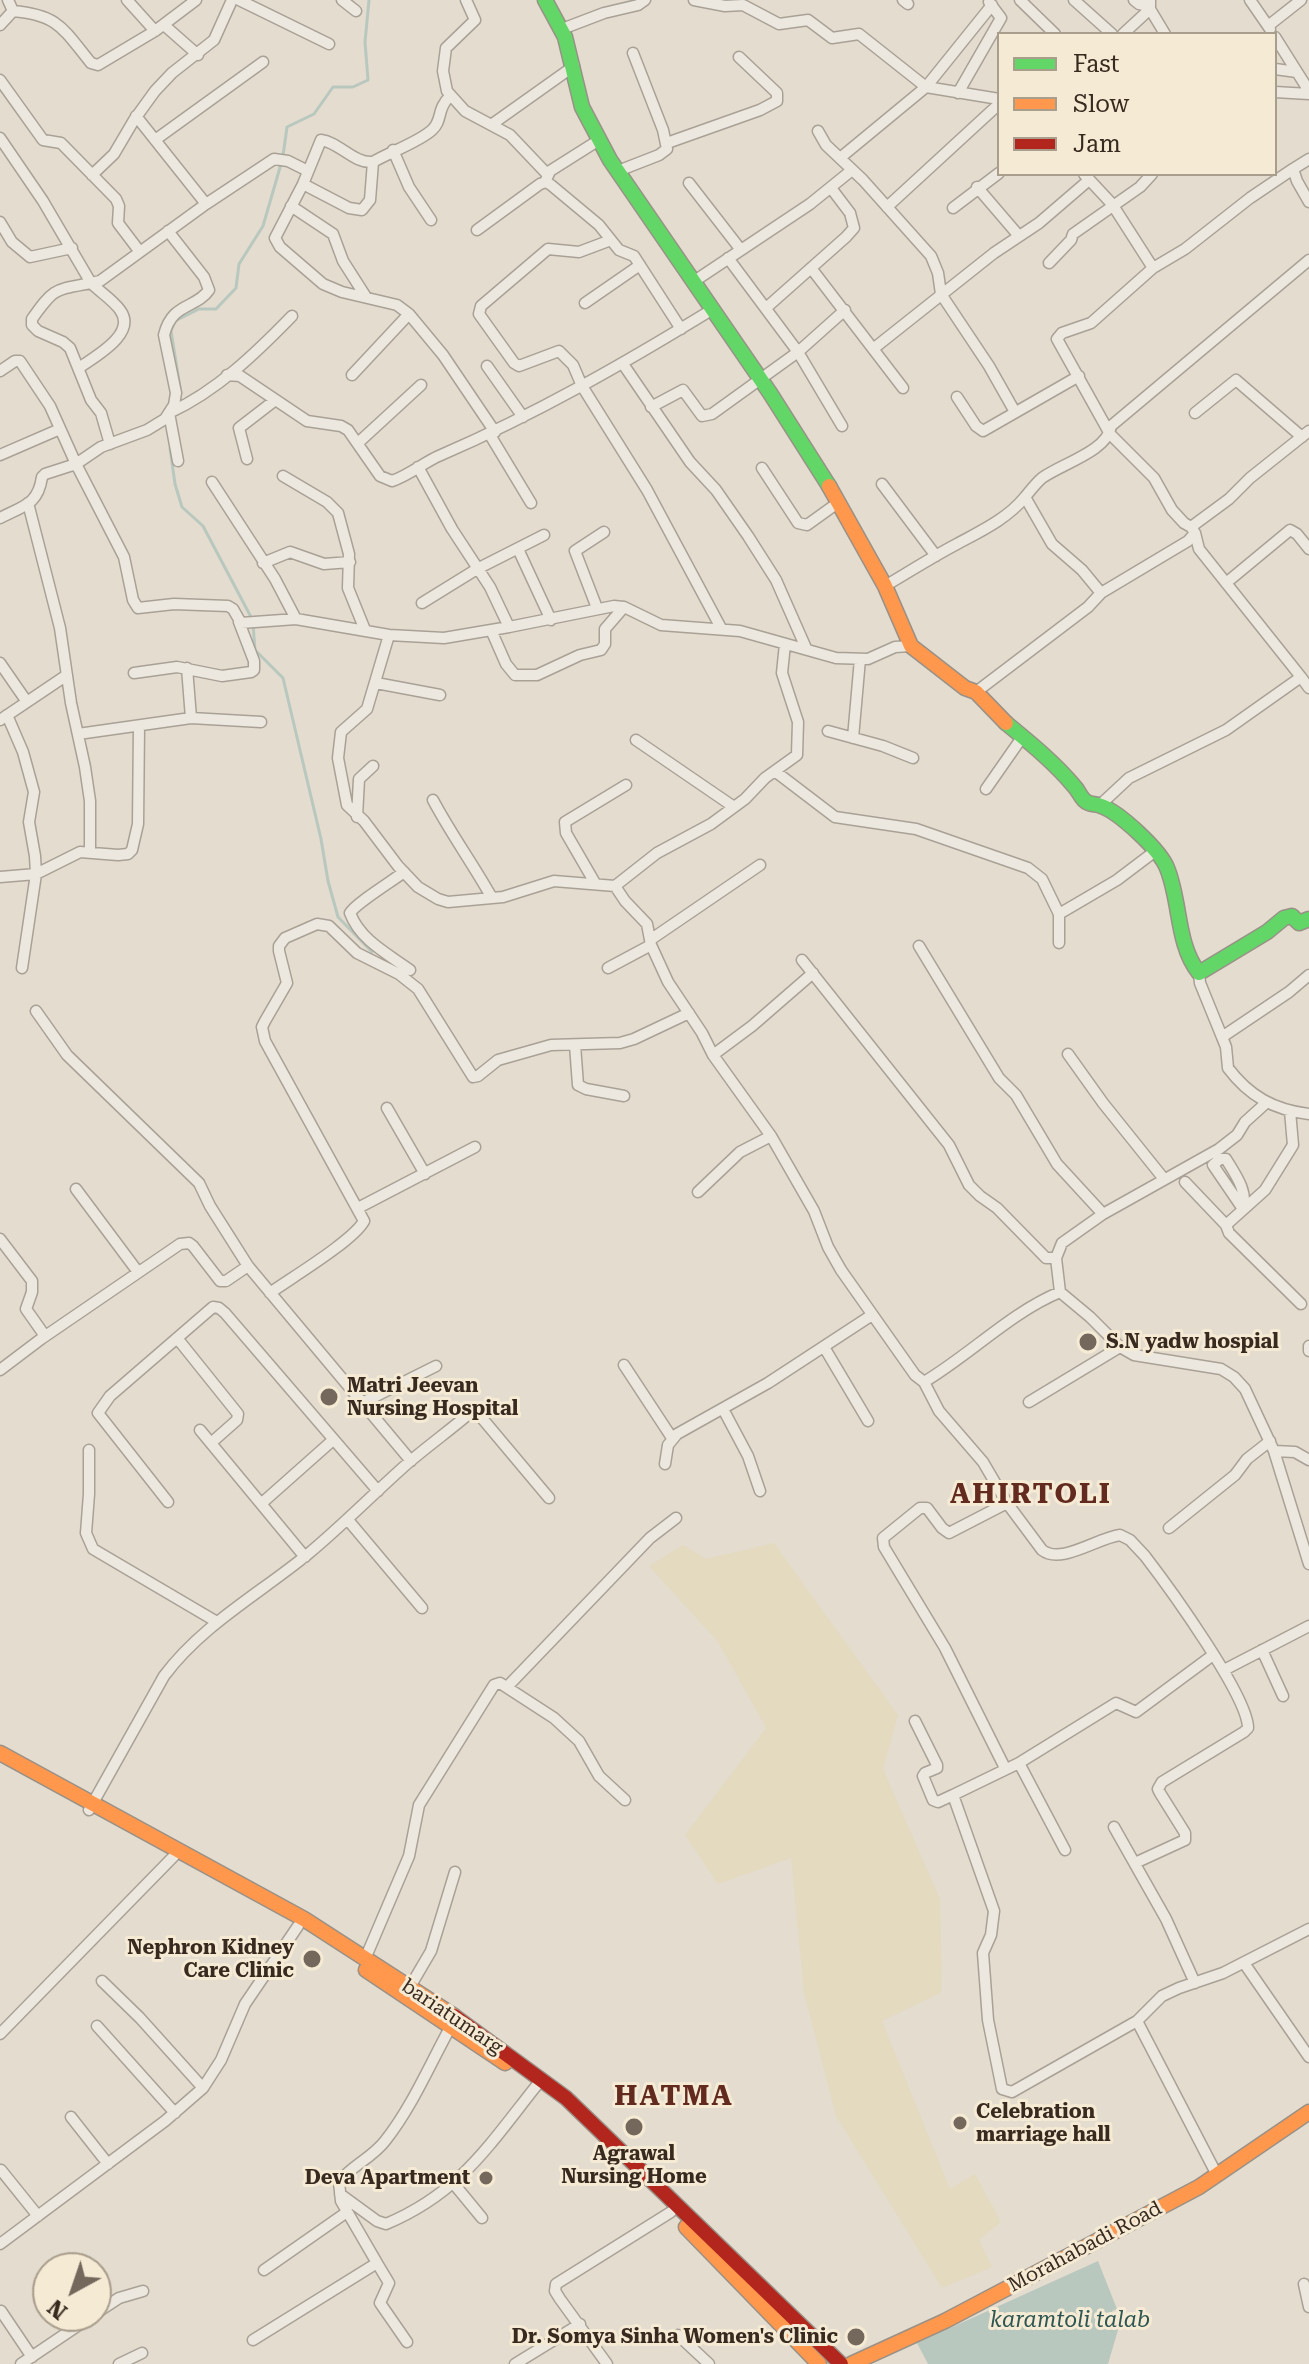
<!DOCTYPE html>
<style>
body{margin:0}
#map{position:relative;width:1309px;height:2364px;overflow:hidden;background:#e4dcce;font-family:"Roboto Serif",serif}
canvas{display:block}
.legend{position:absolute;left:997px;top:32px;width:280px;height:144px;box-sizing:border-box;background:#f5ead4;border:2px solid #a99d8c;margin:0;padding:10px 14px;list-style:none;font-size:24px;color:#382a1f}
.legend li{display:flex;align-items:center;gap:16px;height:40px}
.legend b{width:40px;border:2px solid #a99d8c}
.north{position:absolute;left:32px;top:2252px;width:80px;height:80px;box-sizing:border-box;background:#f5ead4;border:2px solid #a99d8c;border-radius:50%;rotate:220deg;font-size:22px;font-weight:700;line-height:32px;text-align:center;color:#382a1f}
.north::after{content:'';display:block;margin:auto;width:28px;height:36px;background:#74685c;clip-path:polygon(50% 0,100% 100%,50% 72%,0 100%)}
</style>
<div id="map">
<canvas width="1309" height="2364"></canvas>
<ul class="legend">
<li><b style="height:10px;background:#63d668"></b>Fast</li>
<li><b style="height:10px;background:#ff974d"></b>Slow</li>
<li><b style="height:10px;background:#b3261e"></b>Jam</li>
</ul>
<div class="north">N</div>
</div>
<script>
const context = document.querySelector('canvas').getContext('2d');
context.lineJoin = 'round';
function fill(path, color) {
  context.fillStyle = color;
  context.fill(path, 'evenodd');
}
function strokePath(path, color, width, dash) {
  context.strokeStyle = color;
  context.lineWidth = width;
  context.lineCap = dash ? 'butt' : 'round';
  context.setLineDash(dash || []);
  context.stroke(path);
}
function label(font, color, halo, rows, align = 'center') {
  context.font = font + ' "Roboto Serif",serif';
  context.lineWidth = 6;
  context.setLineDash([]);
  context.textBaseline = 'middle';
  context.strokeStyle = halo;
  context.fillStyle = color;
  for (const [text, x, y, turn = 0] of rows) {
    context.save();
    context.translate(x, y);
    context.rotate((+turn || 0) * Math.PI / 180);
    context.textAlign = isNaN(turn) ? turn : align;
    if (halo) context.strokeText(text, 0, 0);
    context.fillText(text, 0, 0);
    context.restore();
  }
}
fill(new Path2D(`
 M774,1543L898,1715L883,1769L940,1899L942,1992L882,2021L950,2189L975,2174L1001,2222L979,2240L992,2267L942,2288L836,2116L804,1993L791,1858L718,1884L685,1835L766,1728L718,1642L649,1566L683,1545L706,1559Z`), '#e3dabf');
fill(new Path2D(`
 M1098,2261L1117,2309L1112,2311L1118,2330L1108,2364H928L917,2343Z`), '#b9c8bf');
strokePath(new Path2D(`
 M283,156L287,127L314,114L333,87H353L368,80L365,42L369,0
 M181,393L171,331L175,321L199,309H216L236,288L239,264L263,226L281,164
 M170,448L175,484L182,507L203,526L251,617
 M253,624L255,650L283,678L321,839L328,881L338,917L372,952`), '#b9c8bf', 3);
const street = new Path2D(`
 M127,0L155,31
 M239,0L329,44
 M342,0L356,11
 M466,0L475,20L446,48L443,71L447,91L465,111L510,135L548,175
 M694,0L725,6L743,5L779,24L808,20L832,38L859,34L926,87L999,99
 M903,0L908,4
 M1020,0L1055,34
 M1074,0L1112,34
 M1134,0L1139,4L1149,6
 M1150,0V9L1165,34
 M1250,0L1270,29
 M13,11C59,15 63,29 91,63L98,65L155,31L196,0
 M0,25L13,11L8,0
 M164,25L198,55
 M1268,26L1301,0
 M562,29L604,13L638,5L645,0
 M1123,34L1150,9
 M1275,37L1309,91
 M1275,69L1297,72
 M0,80L43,140L61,143L116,199L119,206L118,223L140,252
 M1275,92L1309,94
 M958,93L1001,18L989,2
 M450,96C436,110 443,120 432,130C419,142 390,152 373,162C354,164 339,142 321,140L303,184L275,238L280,247L323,284L342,292L397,305L409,314L443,355L495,432
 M136,116L206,204
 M491,125L574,66
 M818,131L826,145L863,180L931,256L938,273L941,294L989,366L1015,412
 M0,138L43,201L91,283L100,281L206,204L274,159L288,161L308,171
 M155,140L263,62
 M667,143L760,110L777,101V93L739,57
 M393,150L409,187L431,220
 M840,158L926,87L992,5
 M1309,159L1293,169L1297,181L1309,202
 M618,171L659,155L667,149L663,130L633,53
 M1084,174L1112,204L1153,268
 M92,175L114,154L134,120L155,91L172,73L214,40L232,0
 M546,180L550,171L599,140
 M689,183L741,250
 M303,184L349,208L362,210L370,200L373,162
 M977,187L1019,236
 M291,206L333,234L343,261L366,297
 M887,207L999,104
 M953,208L999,173
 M0,222L12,242L30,257L72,248
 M477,230L540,184L546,182L551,185L599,225L619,250L634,256L681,329
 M611,240L579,252L548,249L481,306L479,314L514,363L519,366L559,351L573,365L582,386L647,490L721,628
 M728,258L798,352L842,426
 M1309,260L1111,426C1108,451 1061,464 1042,478C1036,483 1030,491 1025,497L1052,544L1082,570L1101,593L1188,541L1195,533L1191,527L1229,499L1250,478L1309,431
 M1049,263L1071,240L1073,234L1140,187L1152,174
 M811,268L903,388
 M693,282L810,204L852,170
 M585,303L640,265
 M766,308L846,237L854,228L850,213L831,188
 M873,349L994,253L1039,223L1089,180
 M623,364L690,462L716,490L748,536L776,580L806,648
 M487,366L523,417
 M79,368C94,357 138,334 120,310C113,300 100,292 91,283C54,290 54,288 32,319V325L38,331L63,342L70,348L91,400L101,413L110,444
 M0,371L15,361H20L50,406L76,464L124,557L133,600L138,608L174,604L228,606L233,609L241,623L296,619L389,635L444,638L509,627
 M227,375L240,376L307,421L341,426L348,430L380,476L392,481C410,475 424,462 441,455C536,414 625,363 713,309
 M352,375L409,314
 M957,397L976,426L983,431L1079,376
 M651,407L683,390L702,416L712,414L798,352L845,310
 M1195,413L1236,380L1302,437
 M490,435L531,503
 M359,442L421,385
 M0,455L60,429
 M247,459L239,428L274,401
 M178,461L169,413C217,391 256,353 292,316
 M418,467L452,529L490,587L509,627L614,606L624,607L661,625L740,631L836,658L868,659L895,647L911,646
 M762,468L798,523L807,525L839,502
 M283,476L327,502L338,513L349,554L348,588L365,630
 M212,482L275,579L296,619
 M882,484L936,556
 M28,503L60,628L71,703L85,767L90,801V852
 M0,518C23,506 38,505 42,477L45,474L76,464L101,447L147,430L165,419L174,405L176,393L164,335C172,302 196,309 209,290L204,277L168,231
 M1191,527L1184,523L1172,510L1154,478L1110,434L1057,339L1062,333L1091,323L1153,268L1185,249L1250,198L1293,169
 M1195,533L1199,549L1301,677
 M518,549L551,620
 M263,563L290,552L324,564L350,562
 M1226,583L1290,530L1297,534L1309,549
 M885,586C909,572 932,557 957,544C981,531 1007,519 1025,497
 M422,603L477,569L544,535
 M597,608L575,551L604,532
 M491,630L506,664L515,675H537L580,655L601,650L605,644V629L624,607
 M389,635L367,709L341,732L338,758L347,805L364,821L398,866L418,887L438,899L448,902L503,897L554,881L615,886
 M785,644L782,673L798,722L797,755L765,778L745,799L711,824L657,853L615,886L625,901L647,924L651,945L668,982L702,1033L713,1055L771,1136L814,1211L828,1247L841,1270L915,1375L924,1382C971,1354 1010,1313 1060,1292
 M0,663L27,702
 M187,668L191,718
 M134,673L177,667L222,676L251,672L254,670V661L239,622
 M376,683L440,695
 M976,692L1088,607L1101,593
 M7,715L23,752L34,792L29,822L35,856L36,874L22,968
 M0,720L67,675
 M828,731L883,746L913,758
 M78,734L191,718L261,722
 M853,738L860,659
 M636,740L734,807
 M776,772L835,817L916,829L1028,868L1042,879L1059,914
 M986,789L1023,736
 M433,800C451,834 473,864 492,898
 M1100,805L1129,778L1226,730L1301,677L1309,688
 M357,817L359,779L373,766
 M404,872C391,882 356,903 350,913C360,940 388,954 410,970
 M0,877L36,874L80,852L118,855L128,854L132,850L138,824L139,726
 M595,883L566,833L565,822L626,785
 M650,940L760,865
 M1059,943V914L1117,880L1154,852
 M919,946L999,1078L1016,1095L1057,1164L1103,1214L1219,1149L1237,1135L1245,1122L1266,1103
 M802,960L949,1145L969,1185L980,1196L997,1208L1046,1258H1056L1062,1243L1103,1214
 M608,968L651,945
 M1199,973L1200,983L1222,1037L1289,992L1309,975
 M36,1011L67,1055L199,1183L210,1206L248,1266L411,1461
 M1222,1037L1226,1047L1228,1068C1249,1096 1274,1110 1309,1114
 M575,1045L578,1085L586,1089L624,1096
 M1068,1054L1103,1103L1164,1179
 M713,1055L752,1026L813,973
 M387,1108L425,1174
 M1220,1159H1226C1235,1174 1248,1191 1243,1209L1213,1165Z
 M1185,1182L1226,1225L1265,1190L1293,1145L1290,1111
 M76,1189L138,1272
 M698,1192L740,1152L771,1136
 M358,1208L475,1147
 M1226,1225L1229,1233L1301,1304
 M0,1239L32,1281V1292L26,1309L45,1336
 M1056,1258L1060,1292L1090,1317L1120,1347L1134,1355L1221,1369L1234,1377L1245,1389L1274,1451L1309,1564
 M270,1293C291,1278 353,1241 364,1221L265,1041L262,1027L265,1021L287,983L279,951V946L285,938L317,924L329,926L357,953L399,974L418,989L473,1077L478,1076L498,1060L551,1045L620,1043L634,1039L689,1013
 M177,1338L238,1414L237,1420L211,1443
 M1309,1346V1351
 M824,1347L868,1421
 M624,1365L672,1438
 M0,1370L41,1339L180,1244L189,1243L193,1246L220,1281H226L248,1266
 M924,1382L939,1411L983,1462L1007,1503L1042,1550C1061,1565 1097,1538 1120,1535L1130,1540L1145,1556C1168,1586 1248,1696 1248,1728L1244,1732L1162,1782L1158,1789L1160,1793L1185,1833V1840L1135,1863
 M1029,1402L1120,1347
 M362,1403L436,1366
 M723,1409L748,1456L760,1491
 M200,1430L305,1557
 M89,1450V1494L86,1533L93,1549L217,1622
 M1274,1451L1295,1452L1309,1460
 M665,1464L668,1445L677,1434L768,1383L872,1315
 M168,1502L98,1413L110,1396L213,1307L219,1308L225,1313L378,1491
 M262,1503L333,1440
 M348,1520L422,1608
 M1169,1528L1235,1475L1247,1459L1270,1441
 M1262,1650L1283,1696
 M1213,1655L1136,1712L1116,1703L1019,1763L953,1795L994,1911L991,1935L983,1953L988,2020L1002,2089L1012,2092L1137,2021L1162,1996L1179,1988L1223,1973L1309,1929
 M1224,1670L1309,1626
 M507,1687L650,1538L676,1518
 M915,1721L937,1765V1768L925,1773L923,1776L933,1800L938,1802L953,1795
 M1019,1763L1065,1850
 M1005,1768L945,1648L884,1547L883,1538L920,1508H927L942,1528L949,1533L1007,1503
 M89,1810L164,1676C202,1625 259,1594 308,1554C343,1525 374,1493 408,1463C428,1446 450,1430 470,1413L475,1412L481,1417L549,1498
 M1114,1827L1166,1919L1195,1983
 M365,1959L409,1856L419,1805L494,1685L500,1683L554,1718L579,1741L599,1776L625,1800
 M1244,1963L1309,2057
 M102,1981L140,2018L203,2088
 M407,1992L431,1951L455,1872
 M1137,2021L1217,2175
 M97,2026L175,2113
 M0,2034L174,1856
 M71,2117L108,2164
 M1,2170L38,2216
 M454,2184L482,2218
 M340,2194L377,2221L386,2224C460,2193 489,2145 537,2085
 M0,2244L165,2121L203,2088L221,2060L245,2004L298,1926
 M377,2263L389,2283L380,2303L407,2342
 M264,2270L347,2212
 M1304,2284L1309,2307
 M1,2311L32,2357
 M96,2313L119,2298L143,2291
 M678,2335L709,2364
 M253,2340L377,2263L341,2201L339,2182C351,2166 372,2158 385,2141C412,2107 430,2064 451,2026
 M21,2364L92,2316
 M119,2364L142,2353
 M515,2364L580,2324
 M607,2364L560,2299L555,2291L556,2284L671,2212`);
const fast = new Path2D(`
 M545,0L565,37L582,107L610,160L770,393L829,486
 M1006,723C1029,742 1054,762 1074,786C1078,790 1080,796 1084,800C1090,806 1095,803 1101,806C1119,812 1160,850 1167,868C1181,902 1176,944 1199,973L1267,932L1284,918L1292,916L1299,923L1309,919`);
const slow = new Path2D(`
 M829,486L885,586L911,646L965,688L976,692L1006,723
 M0,1753L304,1919L454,2016
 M366,1970L505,2063
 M686,2227L819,2364
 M851,2364L945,2321L1199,2187L1309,2112`);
const jam = new Path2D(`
 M454,2016L566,2098L841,2364`);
strokePath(street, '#a9a196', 13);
strokePath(fast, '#999187', 17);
strokePath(slow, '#999187', 17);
strokePath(jam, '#999187', 17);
strokePath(street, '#ece8df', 10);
strokePath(fast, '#63d668', 14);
strokePath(slow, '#ff974d', 14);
strokePath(jam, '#b3261e', 14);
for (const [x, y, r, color] of [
 [1088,1342,10,"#74685c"],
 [329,1397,10,"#74685c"],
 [312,1959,10,"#74685c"],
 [960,2123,8,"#74685c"],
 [634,2127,10,"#74685c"],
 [486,2178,8,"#74685c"],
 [856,2337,10,"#74685c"]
]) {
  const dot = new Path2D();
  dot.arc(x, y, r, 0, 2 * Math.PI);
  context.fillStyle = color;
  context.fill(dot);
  strokePath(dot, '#f5ead4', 3);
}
label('bold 20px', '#382a1f', '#f5ead4', [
 ["S.N yadw hospial",1106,1342],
 ["Matri Jeevan",347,1386],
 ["Nursing Hospital",347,1409],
 ["Nephron Kidney",294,1948,"right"],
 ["Care Clinic",294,1971,"right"],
 ["Celebration",976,2112],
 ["marriage hall",976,2135],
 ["Agrawal",634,2154,"center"],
 ["Nursing Home",634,2177,"center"],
 ["Deva Apartment",470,2178,"right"],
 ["Dr. Somya Sinha Women's Clinic",838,2337,"right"]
], 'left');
label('20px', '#382a1f', '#f5ead4', [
 ["bariatumarg",452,2017,34],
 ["Morahabadi Road",1085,2247,-28]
]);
label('italic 22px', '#2f5753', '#f5ead4', [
 ["karamtoli talab",1070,2321]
]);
context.letterSpacing = '2px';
label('bold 28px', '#632b1f', '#f5ead4', [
 ["AHIRTOLI",1031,1495],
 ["HATMA",674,2097]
]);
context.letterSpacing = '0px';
</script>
